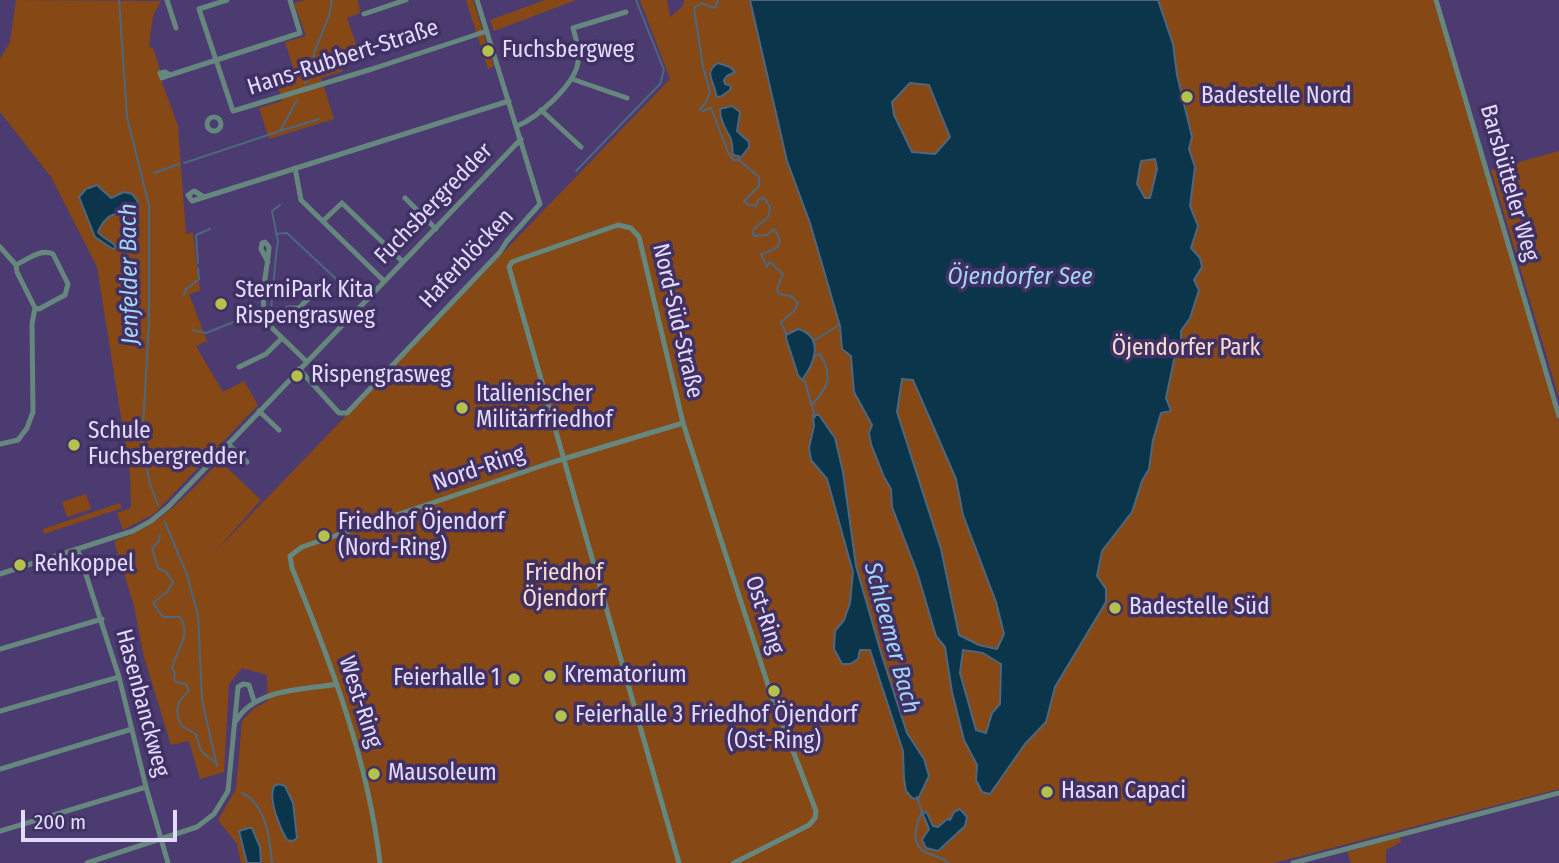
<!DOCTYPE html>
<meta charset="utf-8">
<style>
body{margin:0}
#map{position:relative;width:1559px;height:863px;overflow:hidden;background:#4b3b70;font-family:"Fira Sans Condensed",sans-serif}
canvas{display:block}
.scale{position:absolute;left:21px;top:810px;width:156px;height:32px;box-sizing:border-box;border:4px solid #e2dbfb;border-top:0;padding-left:9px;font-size:21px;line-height:24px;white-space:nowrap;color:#e2dbfb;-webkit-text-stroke:5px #403064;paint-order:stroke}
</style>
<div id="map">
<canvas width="1559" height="863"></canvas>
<div class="scale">200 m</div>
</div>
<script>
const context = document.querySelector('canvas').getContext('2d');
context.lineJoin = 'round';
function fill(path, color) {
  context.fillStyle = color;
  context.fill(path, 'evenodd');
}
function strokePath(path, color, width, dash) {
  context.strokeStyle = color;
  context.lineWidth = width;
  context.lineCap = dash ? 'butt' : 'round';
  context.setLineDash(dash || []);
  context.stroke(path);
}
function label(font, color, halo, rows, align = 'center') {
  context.font = font + ' "Fira Sans Condensed",sans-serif';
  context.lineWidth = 7;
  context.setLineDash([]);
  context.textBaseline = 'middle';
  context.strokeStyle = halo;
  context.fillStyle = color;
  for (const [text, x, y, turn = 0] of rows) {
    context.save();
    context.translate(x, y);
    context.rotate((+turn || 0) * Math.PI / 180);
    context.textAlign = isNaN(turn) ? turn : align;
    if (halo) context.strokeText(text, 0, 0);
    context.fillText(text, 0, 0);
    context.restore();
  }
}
fill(new Path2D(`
 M16,0L161,1L153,16L149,45L151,48H153L160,70L158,71L178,126L186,234L193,232L200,291L189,294L207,341L196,346L223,392L244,381L258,405L154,514L123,530L117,513L131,508L130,474L97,267L51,177L0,112V59L10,42ZM97,185L111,198H115L124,213L109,215L98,232L102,238L114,244L95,237L81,203Z
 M305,0H358L360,13L347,18L357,47L337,53L343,71L321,78L334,119L269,139L259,108L282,101L274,73L293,67L285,42L306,36L294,3Z
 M466,0H473L494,66L488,69Z
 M545,0H576L494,31L490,20Z
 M640,0H667L670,17L683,6L684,0H1435L1559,423V789L1274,863H241L237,844L218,820L236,789L242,721L254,708L268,701L267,675L242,668L229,684L224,772L200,779L189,741L171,745L144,657L134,606L114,541C159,528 188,493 220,461L261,500L213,554L670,79ZM819,415L835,438L843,472L856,566L882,656L907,733L924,759L904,779L903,751L875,661L870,649L859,650L835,631C864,597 850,565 841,528C837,513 835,495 828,481C822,469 811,464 810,448C809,437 814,427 813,416ZM285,786L293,803L297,838L282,832L271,800ZM927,813L935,827H939L947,820L965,826L944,847L923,840L929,829L922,815Z
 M1559,151V398L1491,170Z
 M86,494L91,509L67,517L62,502Z
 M120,503L122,508L44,534L43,529Z
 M1400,837L1401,842L1386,850V863H1351L1347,852Z`), '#864915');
const water = new Path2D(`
 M750,0H1158L1173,44L1177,75L1192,137L1189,149L1195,167L1190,206L1198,226L1191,248L1200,258L1202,267L1194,280L1199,290L1190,318L1181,331V345L1174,360L1166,398L1171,411L1161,413L1153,440L1149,469L1142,481L1132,512L1102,551L1097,576L1106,589V602L1055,687L1046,722L1025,744L990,794L982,792L976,780L977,765L964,740L952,692L945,647L936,636L917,572L892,507L891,489L884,477L871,444L869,433L872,425L854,392L851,356L842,349L840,326L810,223L787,161ZM910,83L929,85L950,137L935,154L912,152L894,115L892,102ZM1155,159L1157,169L1150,198H1145L1137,184L1141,161ZM902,379L913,380L956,479L963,515L996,602L1004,634L997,649L979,645L959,635L941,549L897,412ZM963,650L983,653L1001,664L1000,704L992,713L986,733L976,730L960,673Z
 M718,63L730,67L735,72L727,76L724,80L725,84L731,86L730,90L720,97L716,96C716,83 702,73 718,63Z
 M732,106L740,112L737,131L749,142V147L739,160V156L733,155C732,149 733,143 730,137C725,128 720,120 720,109Z
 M97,185L111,198L124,192L132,194L137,200L139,209C118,215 108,209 98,232C103,239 111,240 116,247L113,249L95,237L79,197L86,189Z
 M798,329C825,337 814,364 802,380L798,375L786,338V335Z
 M813,415H819L835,438L843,472L856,566L882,656L907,733L924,759L929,776L918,799L912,798L906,791L904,779L903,751L870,650H860L858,659L850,664H842L834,649L835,631L844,620L850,603L853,572L827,479L811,460L809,448L814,426Z
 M279,784L285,786L293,803L297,838L293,841L287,840C280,828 268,800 274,786Z
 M960,809L967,817L965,826L938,851L926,848L922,840L929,829L922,812L927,813L933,826L938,827L947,819L950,820L954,812Z
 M249,828H252L260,847L261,863H247L239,831Z`);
fill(water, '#0b354a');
strokePath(water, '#4c677f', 2);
strokePath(new Path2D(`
 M119,0L127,117L149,206V322L142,444L150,484L158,505
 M718,0L715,8L701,3L694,8L703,67L710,92L706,102L700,109L703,111L711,108L728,152L733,160H739L759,177V186L744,201L747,204L756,206L758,200L762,198L765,199L770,207L769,216L754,229L753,234L754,236L767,235L774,229C787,246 775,250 761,254L767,267L770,262L783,274L777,289L779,294L791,296L798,303L794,311L781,322L786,334
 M305,83L313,68L314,53L329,16L332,0
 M280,131L319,119
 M184,163L280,131L297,100
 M576,171L660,84L664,70L636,0
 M154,173L179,164
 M276,234L287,233L350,292
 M276,254L278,242L272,211L280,205
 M198,263L196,235L210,229
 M184,295L185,290L199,279L198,268
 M271,310L276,255
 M193,330L206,333L254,314
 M813,341L839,325
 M802,380L805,382L815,417
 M812,405C828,386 834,378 820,354L815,356
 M165,522L187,575L198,615L202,700L217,766
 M160,535L159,541L152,548L158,568L166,572L173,582L167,592L153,603L163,617H180C192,635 176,651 172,668L175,673L174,678L176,682L186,684L189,691C176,702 174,711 182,726L196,734L201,751L215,762
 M242,793C266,804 270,839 272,863
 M917,797L922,812C916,825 909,845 927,853C935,856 941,857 948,863`), '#4c677f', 2);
strokePath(new Path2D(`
 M167,0L176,28
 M227,0L199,9L233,111L372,69L487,31
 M1436,0L1559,416
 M364,14L406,0
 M170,75L165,72L160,73L162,78L170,75L300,33L290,0
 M572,79L627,98
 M541,110L581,147
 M207 124a7 7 0 1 1 14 0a7 7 0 1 1-14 0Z
 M517,126C537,118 575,85 578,62C580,50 576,40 573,28L626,12
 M295,168L301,200L384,281
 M204,197L194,191L188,195L192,201L509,101
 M405,198L436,229
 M323,221L342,203L403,262
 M0,247L16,265L17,272L35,308L32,324L33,412L27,428L18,440L0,444
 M268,262L261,249L262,243L265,242L269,247C268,271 256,305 270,326L307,362
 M16,265C27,260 40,248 53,254L68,284L65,295L39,309L35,308
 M270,326L288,308H299L316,291
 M239,367L266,354L282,338
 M299,369L339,413H347L500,252L507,241L540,204L477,0
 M259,411L279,430
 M228,444L247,462
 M79,553L119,677L146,787L168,863
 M0,574L133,531L151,521L168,507L521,139
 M0,649L102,619
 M0,711L119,677
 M236,721C255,688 304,690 337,684
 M0,769L132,729
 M0,831L146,787
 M87,863L197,827L214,814L228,791L238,687L243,684L249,685L254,701
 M380,863C368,760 331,663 292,568L290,556L302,547L550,463L683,423
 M679,863L509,267L512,262L517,260L618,225L631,228L639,237L683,423L769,688L816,811L815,818L809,825L734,863
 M1293,863L1559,793`), '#66877e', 5);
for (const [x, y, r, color] of [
 [488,51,7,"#b3c24b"],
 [1187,97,7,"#b3c24b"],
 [221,304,7,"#b3c24b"],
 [297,376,7,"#b3c24b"],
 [462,408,7,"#b3c24b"],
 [74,445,7,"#b3c24b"],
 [324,536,7,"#b3c24b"],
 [20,565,7,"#b3c24b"],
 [1115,608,7,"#b3c24b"],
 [550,676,7,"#b3c24b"],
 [514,679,7,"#b3c24b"],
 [774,691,7,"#b3c24b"],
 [561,716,7,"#b3c24b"],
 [374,774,7,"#b3c24b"],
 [1047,792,7,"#b3c24b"]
]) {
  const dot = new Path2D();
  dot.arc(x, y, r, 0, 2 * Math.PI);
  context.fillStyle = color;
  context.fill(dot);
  strokePath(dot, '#403064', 2.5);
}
label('23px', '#e2dbfb', '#403064', [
 ["Fuchsbergweg",502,51],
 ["Badestelle Nord",1201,97],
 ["SterniPark Kita",235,291],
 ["Rispengrasweg",235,317],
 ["Rispengrasweg",311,376],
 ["Italienischer",476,395],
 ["Militärfriedhof",476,421],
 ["Schule",88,432],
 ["Fuchsbergredder",88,458],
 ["Friedhof Öjendorf",338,523],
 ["(Nord-Ring)",338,549],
 ["Rehkoppel",34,565],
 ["Badestelle Süd",1129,608],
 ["Krematorium",564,676],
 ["Feierhalle 1",500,679,"right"],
 ["Feierhalle 3",575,716],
 ["Friedhof Öjendorf",774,716,"center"],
 ["(Ost-Ring)",774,742,"center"],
 ["Mausoleum",388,774],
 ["Hasan Capaci",1061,792]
], 'left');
label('23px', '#e2dbfb', '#403064', [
 ["Hans-Rubbert-Straße",343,58,-18],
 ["Barsbütteler Weg",1509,183,74],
 ["Fuchsbergredder",434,204,-46],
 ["Haferblöcken",467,259,-47],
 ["Nord-Süd-Straße",677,321,77],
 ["Nord-Ring",479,469,-19],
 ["Ost-Ring",764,615,72],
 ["West-Ring",360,702,72],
 ["Hasenbanckweg",142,703,75]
]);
label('23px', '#f6ddcd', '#403064', [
 ["Öjendorfer Park",1186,349],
 ["Friedhof",564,574],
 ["Öjendorf",564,600]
]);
label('italic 24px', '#a1d6f6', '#403064', [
 ["Jenfelder Bach",130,274,-91],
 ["Öjendorfer See",1020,277],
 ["Schleemer Bach",891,638,75]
]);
</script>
